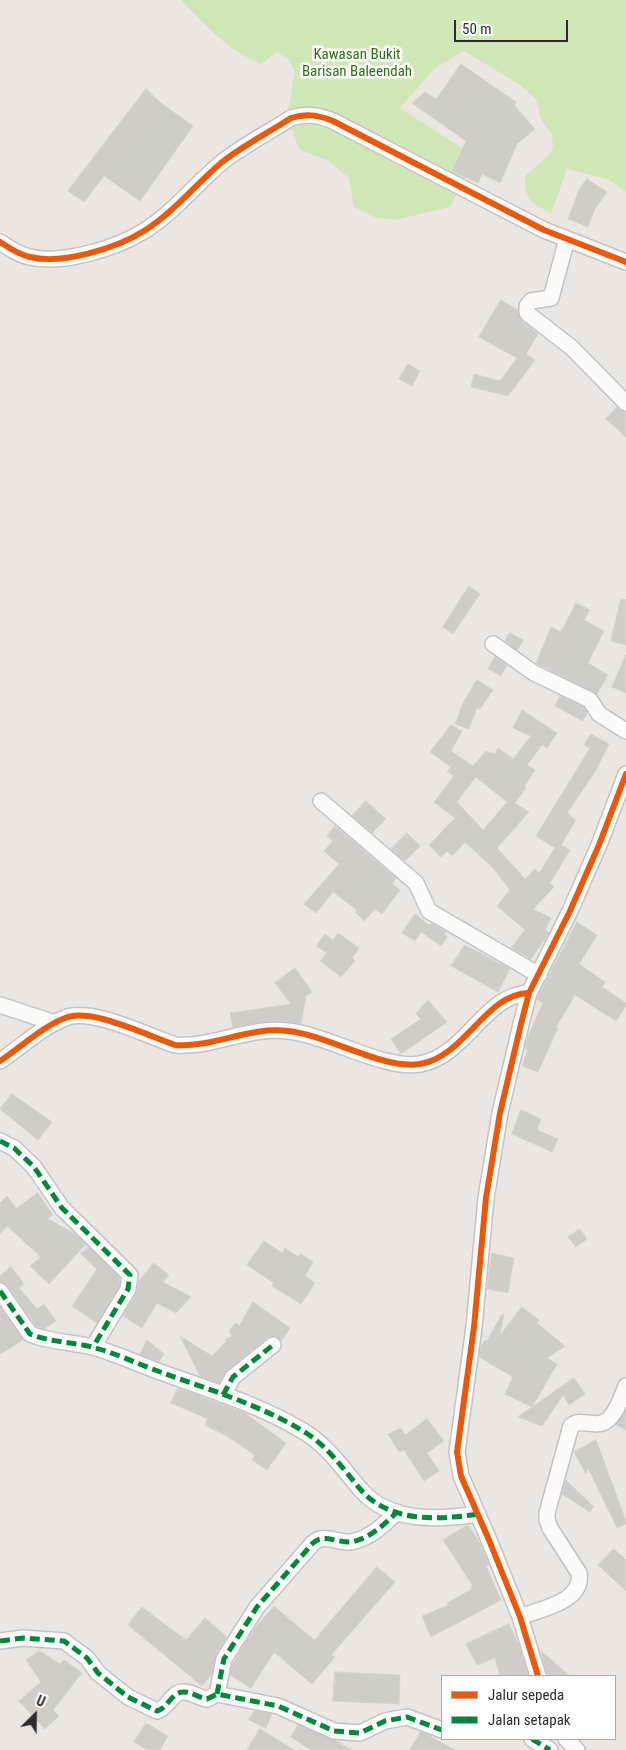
<!DOCTYPE html>
<style>
body{margin:0}
#map{position:relative;width:626px;height:1750px;overflow:hidden;background:#ebe6e1;font-family:"Roboto Condensed",sans-serif}
canvas{display:block}
.legend{position:absolute;left:441px;top:1675px;width:175px;height:65px;box-sizing:border-box;background:#fff;border:1px solid #ababab;margin:0;padding:6px 9px;list-style:none;font-size:15px;color:#2c2c2c}
.legend li{display:flex;align-items:center;gap:10px;height:25px}
.legend b{width:25px;border:1px solid #ababab}
.north{position:absolute;left:10px;top:1690px;width:50px;height:50px;-webkit-text-stroke:4px #fff;paint-order:stroke;rotate:23deg;font-size:14px;font-weight:700;line-height:20px;text-align:center;color:#2c2c2c}
.north::after{content:'';display:block;margin:auto;width:18px;height:22px;background:#2c2c2c;clip-path:polygon(50% 0,100% 100%,50% 72%,0 100%)}
.scale{position:absolute;left:454px;top:20px;width:114px;height:22px;box-sizing:border-box;border:2px solid #2c2c2c;border-top:0;padding-left:6px;font-size:15px;line-height:18px;white-space:nowrap;color:#2c2c2c;-webkit-text-stroke:4px #fff;paint-order:stroke}
</style>
<div id="map">
<canvas width="626" height="1750"></canvas>
<ul class="legend">
<li><b style="height:6px;background:#e8590c"></b>Jalur sepeda</li>
<li><b style="height:6px;background:#00873e"></b>Jalan setapak</li>
</ul>
<div class="north">U</div>
<div class="scale">50 m</div>
</div>
<script>
const context = document.querySelector('canvas').getContext('2d');
context.lineJoin = 'round';
function fill(path, color) {
  context.fillStyle = color;
  context.fill(path, 'evenodd');
}
function strokePath(path, color, width, dash) {
  context.strokeStyle = color;
  context.lineWidth = width;
  context.lineCap = dash ? 'butt' : 'round';
  context.setLineDash(dash || []);
  context.stroke(path);
}
function label(font, color, halo, rows, align = 'center') {
  context.font = font + ' "Roboto Condensed",sans-serif';
  context.lineWidth = 5;
  context.setLineDash([]);
  context.textBaseline = 'middle';
  context.strokeStyle = halo;
  context.fillStyle = color;
  for (const [text, x, y, turn = 0] of rows) {
    context.save();
    context.translate(x, y);
    context.rotate((+turn || 0) * Math.PI / 180);
    context.textAlign = isNaN(turn) ? turn : align;
    if (halo) context.strokeText(text, 0, 0);
    context.fillText(text, 0, 0);
    context.restore();
  }
}
fill(new Path2D(`
 M181,0H626V192L607,179L567,169L551,214C532,202 524,201 525,176L550,154L553,147L552,134L541,120L536,99L520,85L464,51L435,68L400,108L477,158L450,207L395,220L374,217L354,207L349,178L330,162L299,149L287,115L295,72L289,60L277,52L261,64C224,48 209,28 181,0Z`), '#d0e8b8');
const building = new Path2D(`
 M461,64L516,102L514,105L535,129L517,144L500,183L482,174L478,183L452,171L466,141L412,103L425,92L436,99Z
 M146,89L161,103L193,126L140,201L104,176L84,202L68,191Z
 M587,179L607,192L595,209L588,227L568,219L579,190Z
 M501,300L518,310L521,320L538,334L526,354L535,360L508,396L471,387L474,374L500,381L517,358L479,337Z
 M408,364L420,371L412,386L399,379Z
 M617,407L626,412V437L606,419Z
 M469,586L480,594L453,634L443,627Z
 M621,599L626,600V645L611,641Z
 M576,603L590,610L584,620L604,631L588,663L608,675L597,694L536,663L551,627L561,632Z
 M510,633L524,640L517,650L505,641Z
 M626,655V693L612,687Z
 M495,657L507,665L501,676L488,669Z
 M477,680L493,690L480,709L477,708L469,729L455,724L463,703Z
 M560,696L584,707L587,713L583,721L555,706Z
 M522,710L557,733L547,748L542,745L527,765L535,770L524,787L526,788L515,803L529,812L497,848L525,879L535,869L539,873L555,848L536,836L590,748L584,745L591,734L609,744L595,772L567,813L576,820L561,845L570,850L550,883L554,887L533,909L551,918L545,930L549,933L531,959L511,948L525,930L497,906L510,890L494,869L465,842L452,856L447,851L441,857L429,845L455,818L434,802L454,776L447,772L451,767L430,752L451,725L462,731L451,751L473,766L486,751L495,754L498,748L513,759L531,736L513,728ZM476,777L507,802L483,830L457,802Z
 M366,801L386,819L372,833L352,816Z
 M335,826L396,878L392,884L400,890L382,914L375,909L364,921L355,912L357,910L333,892L316,913L304,904L339,864L324,851L333,841L327,836Z
 M407,833L420,846L405,861L391,849Z
 M415,914L429,925L431,923L446,932L444,935L447,937L441,946L421,932L415,941L402,933Z
 M577,922L597,935L579,964L605,982L602,987L626,1003V1006L616,1021L575,995L556,1027L558,1028L538,1072L522,1066L528,1050L525,1048L528,1036L543,1003L537,999L538,996Z
 M338,933L359,948L352,958L355,961L341,977L320,961L327,953L316,946L325,934L333,940Z
 M465,945L510,969L498,992L451,966Z
 M295,968L312,992L306,996L301,1024L273,1021L233,1027L230,1013L291,1004L275,983Z
 M428,1000L447,1022L401,1054L391,1039L421,1019L416,1014Z
 M12,1094L52,1122L38,1140L0,1109Z
 M521,1110L541,1119L537,1130L558,1139L552,1152L512,1134Z
 M38,1193L53,1215L48,1219L72,1232L86,1244L49,1284L30,1266L41,1257L7,1226L0,1234V1203L7,1196L16,1208Z
 M580,1229L587,1239L576,1247L568,1237Z
 M264,1241L282,1253L285,1248L298,1257L301,1254L313,1262L305,1276L315,1283L301,1304L272,1286L274,1283L247,1265Z
 M89,1247L120,1278L119,1286L97,1323L72,1306L97,1269L81,1254Z
 M492,1253L514,1258L508,1293L487,1289Z
 M154,1263L169,1275L163,1282L191,1297L176,1313L157,1303L142,1328L123,1316L136,1294L139,1281Z
 M11,1267L24,1284L19,1288L37,1309L44,1304L56,1321L44,1329L36,1326L8,1286L0,1282V1276Z
 M253,1302L290,1328L281,1341L276,1336L267,1338L227,1370L219,1383L200,1376L180,1336L212,1356L227,1341L225,1340L232,1336L229,1331L236,1323L239,1326Z
 M0,1307L23,1340L0,1354Z
 M522,1307L539,1320L537,1323L565,1346L547,1358L557,1364L532,1407L505,1394L513,1377L479,1357L481,1346L485,1340L487,1341L502,1314H504L500,1335Z
 M147,1340L164,1354L159,1362L140,1354Z
 M574,1378L585,1394L569,1405L563,1395L542,1426L518,1417Z
 M178,1388L245,1413L286,1443L267,1470L252,1460L255,1455L227,1436L205,1425L208,1419L171,1403Z
 M626,1410V1430L616,1425Z
 M427,1419L444,1441L427,1453L439,1471L424,1481L404,1450L399,1452L388,1434L401,1428L405,1435Z
 M596,1440L626,1521V1524L617,1528L588,1468L586,1474L574,1452Z
 M566,1480L594,1507L590,1512L562,1494Z
 M468,1525L480,1543L489,1565L486,1566L501,1600L431,1637L422,1616L448,1605L447,1603L472,1589L471,1587L473,1586L443,1540Z
 M614,1549L626,1560V1591L598,1565Z
 M377,1567L395,1582L331,1655L335,1657L312,1684L274,1652L251,1688L230,1675L233,1663L253,1630L274,1606L314,1640Z
 M142,1607L186,1640L205,1618L227,1637L216,1654L212,1674L202,1686L128,1625Z
 M509,1624L520,1648L528,1676H500L495,1658L477,1665L466,1644Z
 M39,1651L60,1664L64,1660L82,1673L53,1710L59,1716L45,1729L19,1701L41,1682L26,1660Z
 M541,1651L570,1676H547Z
 M335,1672L400,1675L399,1704L333,1701Z
 M254,1711L272,1714L266,1728L249,1720Z
 M146,1723L168,1736L160,1750H148L134,1742Z
 M298,1725L334,1740L352,1750H311L291,1737Z
 M260,1729L294,1750H247Z
 M421,1732L428,1735L455,1750H410Z`);
fill(building, '#d0ccc8');
strokePath(building, '#d6d2ce', 1);
const minor = new Path2D(`
 M567,239L551,298L531,301L527,306V313L572,348L626,403
 M0,242C9,248 19,255 30,257C62,265 117,248 144,231C173,213 195,185 221,163C242,146 268,133 291,118C307,113 318,115 333,121L544,230L626,262
 M493,644L534,673L590,700L599,714L626,731
 M321,801L416,883L429,911L539,975
 M0,1005L55,1023
 M0,1061C21,1047 42,1027 65,1018C91,1007 148,1036 175,1045C213,1048 249,1026 288,1031C328,1035 383,1070 420,1064C466,1056 485,994 529,993
 M0,1141L14,1148L34,1167L62,1208L130,1275L128,1289L93,1347
 M0,1291L30,1334C49,1342 72,1342 92,1347C116,1353 140,1365 163,1373C208,1389 262,1406 303,1431C327,1445 343,1469 361,1490C390,1523 439,1520 478,1514
 M223,1395L233,1377L273,1345
 M520,1617C540,1609 584,1602 579,1573L550,1528L547,1520V1513L571,1426C581,1417 595,1429 606,1421C616,1415 622,1396 626,1386
 M0,1641L23,1638L64,1641L87,1658L98,1673L128,1697L157,1711C168,1708 172,1692 183,1692C190,1691 199,1698 207,1699L217,1694L278,1706L334,1731L360,1733L385,1721L407,1717L442,1730
 M538,1676L520,1617L489,1540L461,1476L457,1452L474,1327L486,1198L500,1113L521,1024L529,993L570,911L599,845L626,774
 M217,1694L224,1659L257,1607L313,1543C324,1533 337,1543 351,1542C369,1539 384,1525 397,1512
 M532,1739L550,1750
 M566,1739L577,1750`);
strokePath(minor, '#c4c3c3', 18);
strokePath(minor, '#fcfbfa', 15);
strokePath(new Path2D(`
 M0,1141L14,1148L34,1167L62,1208L130,1275L128,1289L93,1347
 M0,1291L30,1334C49,1342 72,1342 92,1347C116,1353 140,1365 163,1373C208,1389 262,1406 303,1431C327,1445 343,1469 361,1490C390,1523 439,1520 478,1514
 M223,1395L233,1377L273,1345
 M0,1641L23,1638L64,1641L87,1658L98,1673L128,1697L157,1711C168,1708 172,1692 183,1692C190,1691 199,1698 207,1699L217,1694L278,1706L334,1731L360,1733L385,1721L407,1717L442,1730
 M217,1694L224,1659L257,1607L313,1543C324,1533 337,1543 351,1542C369,1539 384,1525 397,1512
 M532,1739L550,1750`), '#00873e', 5, [10, 5]);
strokePath(new Path2D(`
 M0,242C9,248 19,255 30,257C62,265 117,248 144,231C173,213 195,185 221,163C242,146 268,133 291,118C307,113 318,115 333,121L544,230L626,262
 M0,1061C21,1047 42,1027 65,1018C91,1007 148,1036 175,1045C213,1048 249,1026 288,1031C328,1035 383,1070 420,1064C466,1056 485,994 529,993
 M538,1676L520,1617L489,1540L461,1476L457,1452L474,1327L486,1198L500,1113L521,1024L529,993L570,911L599,845L626,774`), '#e8590c', 6);
label('15px', '#307015', '#fff', [
 ["Kawasan Bukit",357,55],
 ["Barisan Baleendah",357,72]
]);
</script>
